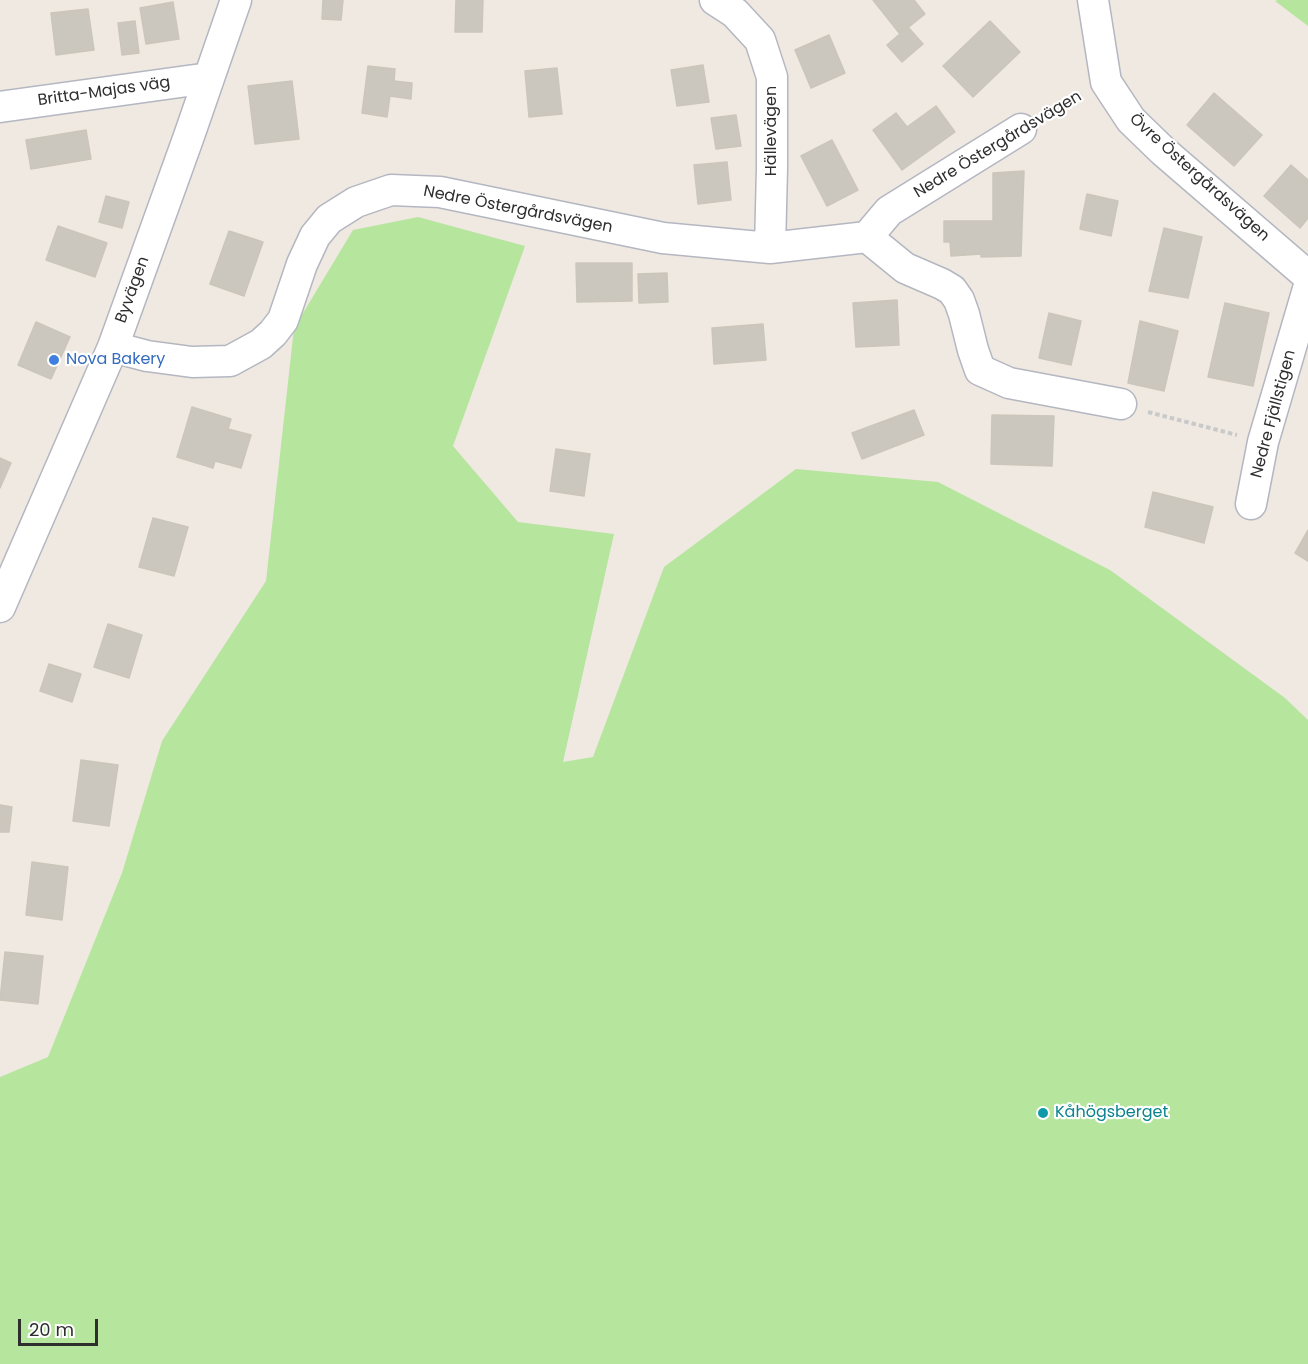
<!DOCTYPE html>
<meta charset="utf-8">
<style>
body{margin:0}
#map{position:relative;width:1308px;height:1364px;overflow:hidden;background:#efe9e1;font-family:Poppins,sans-serif}
canvas{display:block}
.scale{position:absolute;left:18px;top:1319px;width:80px;height:27px;box-sizing:border-box;border:3px solid #2e2e2e;border-top:0;padding-left:8px;font-size:18px;line-height:21px;white-space:nowrap;color:#2e2e2e;-webkit-text-stroke:4px #fff;paint-order:stroke}
</style>
<div id="map">
<canvas width="1308" height="1364"></canvas>
<div class="scale">20 m</div>
</div>
<script>
const context = document.querySelector('canvas').getContext('2d');
context.lineJoin = 'round';
function fill(path, color) {
  context.fillStyle = color;
  context.fill(path, 'evenodd');
}
function strokePath(path, color, width, dash) {
  context.strokeStyle = color;
  context.lineWidth = width;
  context.lineCap = dash ? 'butt' : 'round';
  context.setLineDash(dash || []);
  context.stroke(path);
}
function label(font, color, halo, rows, align = 'center') {
  context.font = font + ' Poppins,sans-serif';
  context.lineWidth = 4.5;
  context.setLineDash([]);
  context.textBaseline = 'middle';
  context.strokeStyle = halo;
  context.fillStyle = color;
  for (const [text, x, y, turn = 0] of rows) {
    context.save();
    context.translate(x, y);
    context.rotate((+turn || 0) * Math.PI / 180);
    context.textAlign = isNaN(turn) ? turn : align;
    if (halo) context.strokeText(text, 0, 0);
    context.fillText(text, 0, 0);
    context.restore();
  }
}
fill(new Path2D(`
 M1278,0H1308V26L1275,1Z
 M418,217L525,246L453,446L518,522L614,534L563,762L593,757L664,567L796,469L938,482L1110,570L1285,698L1308,720V1364H0V1077L48,1057L122,873L162,741L266,581L294,328L353,230Z`), '#b6e59e');
const building = new Path2D(`
 M323,0H343L341,20L322,19Z
 M456,0H483L482,32H455Z
 M873,0H914L925,14L900,34Z
 M173,2L179,39L146,44L140,8Z
 M88,9L94,50L56,55L51,13Z
 M135,21L139,53L122,55L118,23Z
 M990,21L1020,52L973,97L943,66Z
 M908,27L923,44L902,62L887,45Z
 M829,35L845,73L811,88L795,50Z
 M703,65L709,102L677,106L671,70Z
 M368,66L395,69L394,81L412,83L411,99L390,96L387,117L362,113Z
 M557,68L562,114L529,117L525,71Z
 M292,81L299,139L255,144L248,86Z
 M1214,93L1262,135L1234,166L1187,125Z
 M936,106L955,132L902,170L873,130L896,113L907,127Z
 M736,115L741,146L716,149L711,118Z
 M86,130L91,159L31,169L26,140Z
 M832,140L858,190L827,206L801,156Z
 M727,162L731,200L698,204L694,165Z
 M1291,165L1308,180V218L1300,228L1264,196Z
 M1024,171L1021,256L981,257V254L951,256L950,242H944V221H993V173Z
 M1087,194L1118,201L1111,236L1080,229Z
 M106,196L129,202L122,228L99,222Z
 M58,226L107,243L95,277L46,260Z
 M1164,228L1202,237L1188,298L1149,291Z
 M229,231L263,242L244,296L210,284Z
 M576,263H632V301L577,302Z
 M667,273L668,302L639,303L638,274Z
 M897,300L899,345L856,347L853,303Z
 M1225,303L1269,313L1253,386L1208,377Z
 M1049,313L1081,321L1071,365L1039,358Z
 M1140,321L1178,331L1164,391L1128,383Z
 M36,322L70,337L51,379L18,365Z
 M763,324L766,360L714,364L712,328Z
 M192,407L231,419L228,429L251,435L241,468L215,461L213,468L177,457Z
 M914,410L924,435L862,459L852,433Z
 M992,415L1054,416L1052,466L991,464Z
 M556,449L590,454L584,496L550,491Z
 M0,458L11,463L0,488Z
 M1153,492L1213,507L1204,543L1145,527Z
 M153,518L188,527L174,576L139,567Z
 M1308,530V561L1295,553Z
 M108,624L142,635L129,678L94,667Z
 M49,664L81,674L72,702L40,691Z
 M81,760L118,765L109,826L73,821Z
 M0,805L12,807L9,832H0Z
 M32,862L68,867L62,920L26,915Z
 M5,952L43,956L38,1004L0,1000Z`);
fill(building, '#cbc7bf');
strokePath(building, '#cbc5ba', 1.5);
const minor = new Path2D(`
 M715,0L735,13L760,40L772,77V168L770,248
 M1093,0L1106,82L1131,120L1163,151L1308,276
 M0,107L209,78
 M867,237L889,211L1021,129
 M113,347L147,356L192,362L230,361L261,344L273,333L283,320L302,264L315,236L329,219L356,202L391,190L440,192L663,238L770,248L867,237L905,268L942,284L952,290L959,300L964,314L973,350L980,370L1009,383L1121,404
 M1251,504L1263,442L1308,289
 M0,607L113,347L189,136L236,0`);
strokePath(minor, '#b4b7c1', 33);
strokePath(new Path2D(`
 M1045,115L1083,94
 M1148,412L1237,435`), '#c9c9c9', 4, [4.5, 3]);
strokePath(minor, '#fff', 30);
for (const [x, y, r, color] of [
 [54,360,6,"#3f7fe0"],
 [1043,1113,6,"#0f9aa8"]
]) {
  const dot = new Path2D();
  dot.arc(x, y, r, 0, 2 * Math.PI);
  context.fillStyle = color;
  context.fill(dot);
  strokePath(dot, '#fff', 2);
}
label('16px', '#2e2e2e', '#fff', [
 ["Britta-Majas väg",104,92,-8],
 ["Hällevägen",772,131,-90],
 ["Nedre Östergårdsvägen",998,145,-31],
 ["Övre Östergårdsvägen",1199,178,42],
 ["Nedre Östergårdsvägen",518,210,11],
 ["Byvägen",133,290,-70],
 ["Nedre Fjällstigen",1274,414,-75]
]);
label('16px', '#366cbe', '#fff', [
 ["Nova Bakery",66,360]
], 'left');
label('16px', '#0d838f', '#fff', [
 ["Kåhögsberget",1055,1113]
], 'left');
</script>
